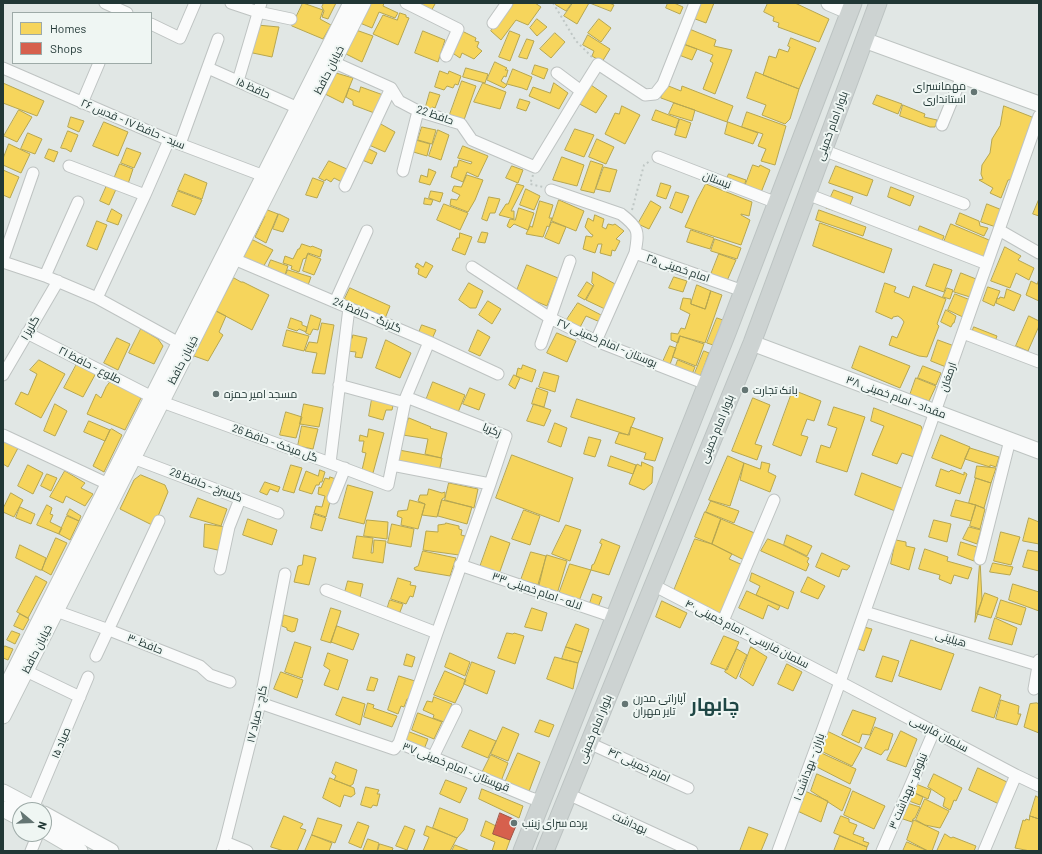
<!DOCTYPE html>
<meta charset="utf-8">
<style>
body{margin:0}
#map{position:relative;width:1042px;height:854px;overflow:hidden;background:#e1e7e5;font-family:Barlow,sans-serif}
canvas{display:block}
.frame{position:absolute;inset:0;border:4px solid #213735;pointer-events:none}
.legend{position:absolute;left:12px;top:12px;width:140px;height:52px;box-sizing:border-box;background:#eff6f3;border:1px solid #9daaa7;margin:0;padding:5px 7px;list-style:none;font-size:12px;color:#213735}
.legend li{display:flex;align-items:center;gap:8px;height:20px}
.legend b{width:20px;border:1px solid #9daaa7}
.north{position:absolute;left:12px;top:802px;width:40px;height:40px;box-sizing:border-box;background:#eff6f3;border:1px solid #9daaa7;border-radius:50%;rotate:109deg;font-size:11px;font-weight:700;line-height:16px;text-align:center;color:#213735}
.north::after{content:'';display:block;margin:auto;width:14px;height:18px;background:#647573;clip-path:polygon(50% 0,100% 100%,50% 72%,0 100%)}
</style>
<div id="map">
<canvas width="1042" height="854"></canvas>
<div class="frame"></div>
<ul class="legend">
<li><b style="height:11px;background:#f6d55c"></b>Homes</li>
<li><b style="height:11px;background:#d6604d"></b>Shops</li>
</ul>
<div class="north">N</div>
</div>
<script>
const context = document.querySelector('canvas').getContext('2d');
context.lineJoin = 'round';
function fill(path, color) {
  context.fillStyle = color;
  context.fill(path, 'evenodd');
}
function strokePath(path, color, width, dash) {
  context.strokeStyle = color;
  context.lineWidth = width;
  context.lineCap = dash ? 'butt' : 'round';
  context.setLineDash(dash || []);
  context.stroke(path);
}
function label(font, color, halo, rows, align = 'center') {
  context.font = font + ' Barlow,Cairo,sans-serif';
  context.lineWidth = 4;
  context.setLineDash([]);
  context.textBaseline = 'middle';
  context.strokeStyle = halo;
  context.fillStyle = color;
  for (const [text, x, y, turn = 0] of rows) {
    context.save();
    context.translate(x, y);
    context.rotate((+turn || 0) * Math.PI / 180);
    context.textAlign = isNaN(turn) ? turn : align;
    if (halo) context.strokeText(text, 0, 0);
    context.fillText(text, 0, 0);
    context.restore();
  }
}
const homes = new Path2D(`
 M303,3L323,10L320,19L331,25L323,39L292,26Z
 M324,3H336L328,19L322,17L324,11L322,7Z
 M371,3H384L383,6L398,13L395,18L379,12L372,28L360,23Z
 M417,3H434L435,4L429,15Z
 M511,3H535L541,7L528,25L516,20L501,40L491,31Z
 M555,3H572L566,11L556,5Z
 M573,3H589L577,24L564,16Z
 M590,3H609L614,5L611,11Z
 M668,3H674L683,7L680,14L666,8Z
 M696,3H714L706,23L690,17Z
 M768,3H795L829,19L819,42L778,27L779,23L773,21L774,17L764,12Z
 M400,13L406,15V17L409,18L398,45L373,34L383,15L397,20Z
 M537,19L547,27L537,36L530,28Z
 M599,19L611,28L601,42L588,33Z
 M257,25L279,27L272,57L248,52Z
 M687,28L716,40L714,46L732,50L715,94L703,89L713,63L710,61L713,55L681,43Z
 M356,30L373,36L362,62L344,53Z
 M460,30L476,38L475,41L479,42L477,47L482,51L474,59L462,53L460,58L451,52Z
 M423,31L445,40L438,62L415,53Z
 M510,31L520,35L510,61L499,57Z
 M555,33L565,42L551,58L540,49Z
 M588,35L610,49L602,62L592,56L594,51L583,45Z
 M791,38L816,48L799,89L763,75L769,56L776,58L779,49L788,52L790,47L788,46Z
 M527,39L534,41L527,59L519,57Z
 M683,44L697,49L692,60L679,55Z
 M495,62L507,68L505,70H508L506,77L504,76L501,81L507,85L504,88L487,80Z
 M535,65L548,69L544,79L532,74Z
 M466,68L488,74L485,83L463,77Z
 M513,69L532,77L527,90L522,88L507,84Z
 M440,71L448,74L449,71L461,76L458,85L455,84L453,88L447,86L444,90L435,87Z
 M756,72L799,89L790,119L785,124L762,115L766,105L747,98Z
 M336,73L353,78L343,103L325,94Z
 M462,81L476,86L464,120L449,117Z
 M3,83L44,101L37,116L3,103Z
 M483,83L506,92L500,109L474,102Z
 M554,83L568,93L559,109L529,96L533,87L550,93Z
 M588,83L607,96L596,113L576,102Z
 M666,85L681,91L682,86L733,106L727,122L661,98Z
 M361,87L386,96L377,114L353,105V101L346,97L349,88L359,92Z
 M430,92L440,95L435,108L432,107L430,111L425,110Z
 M877,95L902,104L898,114L873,104Z
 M520,99L530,102L526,111L517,108Z
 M674,103L695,110L692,121L669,114Z
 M903,105L925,114L924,117L937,120L935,127H930L900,116Z
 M622,106L640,115L625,144L605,134L615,113L619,114Z
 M1004,106L1032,117L1035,123L1015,179L1008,180L1001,198L990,193L993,188L979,180L983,179L981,174L982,165L990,153L992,139L1000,126Z
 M19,110L32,117L17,142L4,136Z
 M656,110L679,119L676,128L652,120Z
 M747,112L786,126L775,165L761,161L766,149L758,146L763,134L742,127Z
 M71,117L84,121L79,132L68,127Z
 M680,119L691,123L686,138L675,135Z
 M104,122L128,132L118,156L93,146Z
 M728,122L758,133L753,144L725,134Z
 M379,123L395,132L385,152L369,145Z
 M422,127L436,130L432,144L418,140Z
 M575,129L594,135L584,157L565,150Z
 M438,130L449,135L441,160L429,156Z
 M68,131L78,135L71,152L66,149L61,148Z
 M28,133L42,139L35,154L21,149Z
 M412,139L430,144L427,156L410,151Z
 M597,139L614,147L606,164L589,157Z
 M9,144L30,154L21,173L3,165V159Z
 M463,146L488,156L478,177L467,172L463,182L451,177L454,167H457L459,160L471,164L472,162L458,158Z
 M127,148L141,153L134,168L121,163Z
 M367,148L377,153L372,164L362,160Z
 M49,149L58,152L54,162L45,158Z
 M562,157L584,165L577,186L553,180Z
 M329,161L349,170L344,183L334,178L331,182L326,179L325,181L319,178Z
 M591,161L603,165L594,193L581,190Z
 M120,164L133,169L128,184L114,179Z
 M753,165L759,167L760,165L770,170L760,195L744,189Z
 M512,166L523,170L518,183L506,178Z
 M836,166L873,180L867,196L829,183Z
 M604,167L617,170L610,192L596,189Z
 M429,169L436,172L430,185L419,182L421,175L427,177Z
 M3,170L19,177L10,198L3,195Z
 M185,174L207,183L202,199L178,190Z
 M729,174L746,180L743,189L725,182Z
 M467,175L483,180L475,200L468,212L450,205L451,199L457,200L460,195L452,191L454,186L461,187Z
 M313,178L324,182L317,198L306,195Z
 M108,183L117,187L109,205L100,201Z
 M661,183L671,186L666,199L657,196Z
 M517,184L524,186L511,211H514V219L499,215L506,204H508Z
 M706,184L752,202L749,216L741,214V215L750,220L741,245L685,227L697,200Z
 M891,187L914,196L910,206L888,197Z
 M526,189L540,196L534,210L520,205Z
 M834,190L853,197L848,210L839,212L826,208Z
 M178,191L202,200L195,215L172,206Z
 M431,191L443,193L440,202L429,198Z
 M676,192L689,196L682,213L670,208Z
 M489,197L500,199L495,213H490L487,221L482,219Z
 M425,198L433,200L431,205L424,204Z
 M1039,199V216L1033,214Z
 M559,200L584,211L576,231L552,221Z
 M540,201L553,205L549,218H552L549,227L547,226L543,237L526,234L530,226L532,227Z
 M651,201L661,207L649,229L638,224Z
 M444,204L468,213L460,230L437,220Z
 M987,204L1002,210L996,227L981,222Z
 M519,208L534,213L528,230L514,224L510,228L507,226L510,219L515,220Z
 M112,209L122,215L118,225L107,221Z
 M265,209L278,214L266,243L255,237L265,216L262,215Z
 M819,210L866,227L863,236L816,220Z
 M960,213L979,221L980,226L988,228L984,236L956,224Z
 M279,214L289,219L283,232L273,229Z
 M595,215L604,219L602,227L606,229L608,224L613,225L615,224L624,231L616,239L620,241L615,251L612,250L611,256L600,253L602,244H598L595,253L583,249L586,236L592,237L593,235L591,234L585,227L588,218L593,221Z
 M97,221L107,225L97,250L87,246Z
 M552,222L566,227L559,244L545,238Z
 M820,223L892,249L884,273L813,246Z
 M951,224L989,240L982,262L942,247Z
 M920,226L944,236L940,247L916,237Z
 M691,230L714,238L710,249L687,242Z
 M482,232L488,233L485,243L478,242Z
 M460,233L472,237L465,255L452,250L457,238H459Z
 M715,239L741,248L737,259L711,251Z
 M253,240L273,250L262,269L243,259Z
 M302,244L311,247L312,246L322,250L320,257L308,253L306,258L303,259L299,272L291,269L292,266L283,263L285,256L293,259L298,249H299Z
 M1005,247L1021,256L1018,260L1034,268L1029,280L1016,273L1010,288L991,281Z
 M308,254L321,259L314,275L303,271Z
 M719,254L736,260L726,283L710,277Z
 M271,260L288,266L284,278L267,270Z
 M426,262L433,266L426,278L418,274L419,269L415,267L417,263L423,267Z
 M934,264L952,270L944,292L926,286Z
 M527,265L558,278L547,306L516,293Z
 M288,270L311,277L307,288L284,279Z
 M593,272L617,285L607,310L586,300L594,285L592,283Z
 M961,273L976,279L970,297L954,292Z
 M674,277L687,281L683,292L669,288Z
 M234,278L241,282H243L269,295L252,330L216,311Z
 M1039,279V301L1026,295L1031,281L1037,284Z
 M587,282L593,286L585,300L578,296Z
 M469,283L483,291L476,308H470L459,300Z
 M885,283L896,287L894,292L909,298L913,286L946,299L937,324L939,326L927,357L919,356L889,345L892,336L897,338L904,322L902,319L898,316L893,317L892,319L876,312Z
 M697,285L711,291L705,309L691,304Z
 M988,287L1000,291L994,306L983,301Z
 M350,288L390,306L384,321L343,303Z
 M947,288L953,290L950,299L943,297Z
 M1007,289L1021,295L1014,311L996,303L997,298L999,299L1000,297L1004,298Z
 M711,291L722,295L705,343L680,336L678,343L671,340V333L678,334L681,328L685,329L690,314L680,309L683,298L691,299V304L705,309Z
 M955,294L973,301L967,319L948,310Z
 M488,301L501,309L492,324L479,315Z
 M578,303L603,316L600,322L586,316L578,331L564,324Z
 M946,310L956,316L954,323H953L951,327L941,322Z
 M216,311L226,316L219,332L223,335L208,361L194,356Z
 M311,315L321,319L318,330L313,329L310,335L306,333Z
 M1029,316L1039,321V326L1028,351L1016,346Z
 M291,318L302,322V325L307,327L306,332L299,329L297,331L288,328Z
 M717,318L723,320L713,345L707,343Z
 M322,323L334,325L325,374L312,373L317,353L305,351L309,342L317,343Z
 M422,325L436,330L432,339L418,335Z
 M974,327L997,336L993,347L970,338Z
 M141,329L158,339L163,346L154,364L129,353Z
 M287,330L309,336L304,351L283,346Z
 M478,330L490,337L480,356L469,351Z
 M557,333L576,341L567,362L547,353Z
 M353,335L367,338L362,358L355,357L356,352L347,351L349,337L352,338Z
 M680,336L704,344L696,366L673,357Z
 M117,338L130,344L118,370L104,363Z
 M386,340L411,353L400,378L376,368Z
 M938,340L957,347L946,367L931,361Z
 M670,346L676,348L669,367L661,366Z
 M860,346L910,366L900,388L852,368Z
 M704,351L709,353L699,380L693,378Z
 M39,360L65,374L41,418L15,404L21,392L28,395L37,374L30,370Z
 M678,360L695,367L691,377L674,371Z
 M78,362L96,373L83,397L64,388Z
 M523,365L536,370L532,382L516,376L518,368L521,369Z
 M923,366L941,373L936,385L918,378Z
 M544,372L559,376L555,392L539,387Z
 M514,375L520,378L515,389L509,385Z
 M916,378L936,386L929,401L910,395Z
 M111,381L142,396L125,430L87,414L96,394L101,398L106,387Z
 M433,382L465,395L457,415L425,403Z
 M470,388L485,394L479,410L463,404Z
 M537,388L548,392L544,407L532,404Z
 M793,390L821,401L814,421L807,419L801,435L808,437L801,456L773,445Z
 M753,398L770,405L755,444L762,446L757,460L732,451Z
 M372,399L394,401L392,410H386L383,420L369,416Z
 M577,399L635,418L628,435L571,417Z
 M55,404L67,411L55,436L44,431Z
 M304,404L323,408L319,427L300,424Z
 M534,404L551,410L544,426L527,421Z
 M834,407L865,417L847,472L816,462L821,445L830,448L837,428L828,425Z
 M874,408L921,426L924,434L914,457L902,453L897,464L872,455L884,426L871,421Z
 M286,412L302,417L296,438L280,435Z
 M409,418L431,427L430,428L447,433L441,458L425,454L428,439L403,435Z
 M89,421L110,430L105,441L84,432Z
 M555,423L567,428L561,447L548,442Z
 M302,426L318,429L313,449L298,446Z
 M631,427L663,438L655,461L644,459L646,453L615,443L619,433L629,435Z
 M112,429L122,435L104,472L93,466L110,430Z
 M369,429L384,433L373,473L362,470L366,453L362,452L364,441H359L360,435L367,437Z
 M941,435L970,447L961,469L932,458Z
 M589,437L601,440L595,457L584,454Z
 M3,439L18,448L8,467L3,464Z
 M970,448L999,457L996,467L990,465V467L965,459Z
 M399,450L442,458L439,472L394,464Z
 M512,455L573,478L559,522L496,498Z
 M611,456L636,465L633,474L608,466Z
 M728,456L744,463L730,506L709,500Z
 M642,462L653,467L652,483L644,490L629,484L637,464L641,466Z
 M762,462L770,464L768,472L776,476L770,492L740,480L744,463L760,469Z
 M28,465L43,473L33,494L18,486Z
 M291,465L302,468L294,493L283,490Z
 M977,466L996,468L991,483L975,478Z
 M941,469L949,472L951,470L964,475V472L967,474L960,494L936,486Z
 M320,470L325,472L322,482H320L319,485H316L312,494L299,490L306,471L318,476Z
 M65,471L85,483L81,488L93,494L85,506L66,496L63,503L50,497Z
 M862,473L904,489L895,511L855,495Z
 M47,474L57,478L51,491L41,486Z
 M141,475L165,485L168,492L154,526L120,509L134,480Z
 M330,477L336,479L326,517L314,513L316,506L322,507L325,496L318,494L319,487L321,488L325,478L329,479Z
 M976,478L991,483L984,508L969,503Z
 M265,482L280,487L278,492L270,489L267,495L260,492Z
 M449,483L478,489L474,508L445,500Z
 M348,485L373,492L364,524L339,518Z
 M429,489L442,493L445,492V497L442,499L437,517L422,515L425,504L418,501L420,495H427Z
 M11,493L23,500L14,517L3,512V509Z
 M198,498L227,509L221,526L190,517Z
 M410,500L425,504L418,529L401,525L402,518L397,516L398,511L407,510Z
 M442,500L472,507L467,524L438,516Z
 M956,500L976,505L971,521L951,516Z
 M711,501L739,511L734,523L706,512Z
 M47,505L52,508L50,514L53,515L50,522L62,528L59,534L37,525Z
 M976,505L985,509L980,529L970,526Z
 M20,507L35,514L31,524L16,518Z
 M70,509L81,516L79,521L67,515Z
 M524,510L540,516L530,545L512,539Z
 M705,512L721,519L712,544L695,537Z
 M314,514L326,518L322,531L311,528Z
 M67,516L79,521L70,540L59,534Z
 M1029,518L1039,522V544L1023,541Z
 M248,519L277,530L272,545L243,535Z
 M721,519L757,534L746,561L712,544Z
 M367,520L388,522L387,539L364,536Z
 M934,520L951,524L947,542L929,537Z
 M446,523L459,526V529L462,530L461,535L465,536L459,555L423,550L426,531L438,532V525L445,524Z
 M205,524L226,527L222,551L204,547Z
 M392,524L414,529L411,547L388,543Z
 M566,525L581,530L570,561L552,554Z
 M969,527L981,530L977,544L963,539Z
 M1001,532L1020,537L1011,565L994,561Z
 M787,535L812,546L807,556L784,545Z
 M357,536L373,538L371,553H373L374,540L386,541L383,563L353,558Z
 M491,536L510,543L499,574L480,567Z
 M56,538L67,543L51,575L42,570Z
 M602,539L620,546L609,575L591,570L592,565L594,564L602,544L600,543Z
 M695,539L712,544L732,554L729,559L745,566L723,618L673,593Z
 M768,539L781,544L809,558L807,562L809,564L806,571L761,551Z
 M896,540L906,542V546L915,548L909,570L891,564Z
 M961,542L977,547L974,561L958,555Z
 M20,545L46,558L42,570H40L16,558Z
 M925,549L948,557L947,561L972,568L968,579L954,575L951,584L939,579L940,575L919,569Z
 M1028,550L1039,552V571L1023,567Z
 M423,551L456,558L450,576L415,570L414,568L418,566Z
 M531,552L546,556L539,585L521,580Z
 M822,553L850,566L847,570L842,569L839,577L816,567Z
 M304,555L316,558L309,585L294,582L298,566L302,565Z
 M547,555L567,561L557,594L538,586Z
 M980,559L982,600L975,622Z
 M993,563L1013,567L1010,575L990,572Z
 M570,564L591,570L579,601L559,594Z
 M752,573L794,592L788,609L756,595L760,586L750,581Z
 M36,576L47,582L28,618L17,612Z
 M808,577L825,586L818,599L801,592Z
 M398,578L411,582L410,585L416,586L413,597L410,596L406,604L391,599Z
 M348,581L363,584L359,602L344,596Z
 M1013,584L1039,592V611L1009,600Z
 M747,591L780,606L778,610L768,605L763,619L739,608Z
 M985,593L998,598L991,618L977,614Z
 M593,594L602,597L597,610L589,606Z
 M390,600L403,604L400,612H398L397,616L386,613Z
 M1001,600L1026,608L1021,625L996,617Z
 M662,601L687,613L680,628L656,617Z
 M331,608L341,611L331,643L321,640Z
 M532,608L547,613L542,631L525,627Z
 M20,614L29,619L23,630L14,626Z
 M284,615L298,619L295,631L292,632L287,630V628L282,626Z
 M995,618L1017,628L1012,645L989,639Z
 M576,624L589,629L582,652L566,647Z
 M337,626L359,634L353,650L331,642Z
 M860,626L872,629L864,651L853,647Z
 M12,631L20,634L15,644L7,640Z
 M507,633L513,634L514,633L524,636L515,664L498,658Z
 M724,636L739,642L727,670L711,664Z
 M911,640L954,654L941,690L899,676Z
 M295,642L311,647L302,678L285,672Z
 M5,646L13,649L8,660L3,658V649Z
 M566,647L582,652L578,663L562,659Z
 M751,647L767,657L753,686L740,677Z
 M737,649L747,655L736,679L725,672Z
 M328,653L348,660L338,690L324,685L330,670L324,666Z
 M450,653L470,662L465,676L445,667Z
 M407,654L415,657L412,667L404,665Z
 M883,656L899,661L892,682L876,677Z
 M555,657L578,663L573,689L547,679Z
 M472,662L495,671L487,694L464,684Z
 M787,664L802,672L793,691L778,684Z
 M445,671L466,680L455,703L434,695Z
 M281,672L303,680L297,698L274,689Z
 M399,676L415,681L410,698L407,699L404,707L401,706L398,714L388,710Z
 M371,677L378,679L374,691L367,690Z
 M980,687L1001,695L994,718L972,711Z
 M343,697L365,704L360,725L336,715Z
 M434,697L452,704L444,722L433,718L434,715L423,710L427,701L432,702Z
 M1001,700L1019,706L1018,714H1021L1017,725L996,719Z
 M368,703L374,705L373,708L397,716L392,727L364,717Z
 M1037,703L1039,704V733L1024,727L1030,704Z
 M853,710L876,718L870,735L862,734L859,743L842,735Z
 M418,713L442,722L434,739L412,730Z
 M540,720L554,725L549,737L535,732Z
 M503,727L519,734L508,761L491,754Z
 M875,727L893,734L888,750H885L881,755L865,748Z
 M470,730L496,741L488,758L462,747Z
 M407,731L428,739L423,752L404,744Z
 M827,731L862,748L852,766L819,750Z
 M901,731L917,739L906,767L887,760Z
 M817,751L856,769L850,784L813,765Z
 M518,753L540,762L528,794L504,785Z
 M491,755L508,763L500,784L481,775Z
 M336,762L357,770L353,784L350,786L334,780L336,776L332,773Z
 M978,768L1009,783L999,804L969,790Z
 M817,774L851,789L842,811L811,791Z
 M934,774L962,788L956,801L954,800L950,810L943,806L945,798L928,787Z
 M330,778L354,788L355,794L351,797L344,795L340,807L323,798Z
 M446,780L467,788L460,803L440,794Z
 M916,784L931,790L928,799L913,792Z
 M366,787L379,790L377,794H380L377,806L373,805L371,808L361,805Z
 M798,788L828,801L821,822L791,808Z
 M482,789L523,806L519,818L479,799Z
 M853,791L885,806L874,829L844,815Z
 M912,792L923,797L920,805L909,801Z
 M1036,796L1039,798V819L1030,816Z
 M925,799L949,811L940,828L925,825L916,820Z
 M907,803L920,807L915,818L913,819L912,822L900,818Z
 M440,808L468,819L464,830L457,838L433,828Z
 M284,816L303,824L300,828L306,830L297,851H284L271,847Z
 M841,816L849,819V822L857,825L853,834L864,838L863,841L869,843L867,847L834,833Z
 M1030,816L1039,819V851H1030L1015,848L1023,820L1025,821L1026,819L1029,820Z
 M318,818L342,825L335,843L312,835Z
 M914,820L939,832L932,851H928L907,840Z
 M486,821L496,826L493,834L510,840L506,851H492L495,842L481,836Z
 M358,822L369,826L361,848L349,843Z
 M405,826L415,830L407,850L396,846Z
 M427,826L457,838L450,851H423L429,837L424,835Z
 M749,827L768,834L761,851H740Z
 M945,834L951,838L953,837L976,846L974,851H937Z
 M312,835L332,843L329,851H305Z
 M840,836L867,847L866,851H834Z
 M368,839L379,843L377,851H363Z
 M907,842L928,851H903Z
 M380,844L393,848L392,851H378Z
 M455,845L470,851H452Z`);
fill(homes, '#f6d55c');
strokePath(homes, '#b6a650', 1);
const shops = new Path2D(`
 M500,813L518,821L510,840L493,834Z`);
fill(shops, '#d6604d');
strokePath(shops, '#a05446', 1);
const street = new Path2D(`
 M105,3L127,13
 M231,3L258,12L291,19
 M406,3L458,29L446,56
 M493,23L507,3
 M151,24L180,38L195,3
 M333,62L391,88L399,101L418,111L461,124L472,140L535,167L581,91L598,64L645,95L655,94L663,84L695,3
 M3,68L169,140L264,176
 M208,68L298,108
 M557,73L581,91
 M238,81L261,3
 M82,103L99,63
 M942,125L962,76
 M180,144L218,39
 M823,150L964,204
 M658,157L777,203
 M69,166L145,195
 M403,171L418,111
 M345,186L391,88
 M551,190L621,214C639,228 639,231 635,253L743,291
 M807,194L987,264
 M999,230L1039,253
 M3,259L33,173
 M234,259L429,342L498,374
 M3,262L45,276L97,298L179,343
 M472,267L550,318L596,341L706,384
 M45,276L78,202
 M97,298L145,195L169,140
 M335,302L367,231
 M27,333L152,397
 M963,333L1039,362
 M596,341L635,253
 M541,344L570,261
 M3,375L58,281
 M339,385L405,403
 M162,402L330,463L388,485L406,397L429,342
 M3,435L108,484
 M133,458L278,513
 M330,463L349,308
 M392,465L490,484
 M333,498L345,468
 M980,559L1010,440
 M460,565L614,617
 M220,569L229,527L240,499
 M653,585L840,682L1016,775L1039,786
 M326,590L437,633
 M56,611L109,630L200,666L210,675L230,682
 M865,612L1038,665
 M723,621L774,500
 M96,656L159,521
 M26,671L80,697
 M1034,689L1039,660
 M260,703L394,749L399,743L531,798L541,801
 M399,743L437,633L490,484L506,436L406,397
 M589,743L688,788
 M433,757L456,710
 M568,794L692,851
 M33,808L88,677
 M225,842L247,851
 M31,851L38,834
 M222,851L225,842L260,703L285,574
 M778,851L840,682L1039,116
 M882,851L934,731
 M984,851L1016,775`);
const secondary = new Path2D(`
 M829,3L850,12
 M864,40L1039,104
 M752,343L1039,451
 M3,693L351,3
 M3,716L363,3
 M3,792L37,810
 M3,809L20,818
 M44,814L111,851
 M44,830L80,851`);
const primary = new Path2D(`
 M522,851L727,333L853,3
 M545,851L752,343L878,3`);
strokePath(street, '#bec3c2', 13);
strokePath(secondary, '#bec4c2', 17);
strokePath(primary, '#bcc3c2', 19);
strokePath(new Path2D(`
 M553,3L576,41L592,57
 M533,175L530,184L543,187
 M632,210L644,165L650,161`), '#bfc7c5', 2, [2, 3]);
strokePath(street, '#fafbfb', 11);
strokePath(secondary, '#fafbfb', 15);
strokePath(primary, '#cdd3d2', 17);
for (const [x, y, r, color] of [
 [974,92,4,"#647573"],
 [745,390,4,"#647573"],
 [216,394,4,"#647573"],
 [625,704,4,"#647573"],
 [514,823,4,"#647573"]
]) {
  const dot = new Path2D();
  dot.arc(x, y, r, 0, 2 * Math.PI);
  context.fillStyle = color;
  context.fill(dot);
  strokePath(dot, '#eff6f3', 1.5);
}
label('11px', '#213735', '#eff6f3', [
 ["خیابان حافظ",329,70,-63],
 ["حافظ ۱۵",253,88,24],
 ["حافظ 22",435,115,19],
 ["سید - حافظ ۱۷ - قدس ۲۶",133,124,23],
 ["بلوار امام خمینی",832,126,-70],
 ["نیستان",717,180,21],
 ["امام خمینی ۲۵",678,268,19],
 ["گلرنگ - حافظ 24",367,315,23],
 ["گلریز ۱",30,328,-60],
 ["بوستان - امام خمینی ۲۷",607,343,23],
 ["خیابان حافظ",183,360,-63],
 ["طلوع - حافظ ۲۱",90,365,27],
 ["ارمغان",948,377,-71],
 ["مقداد - امام خمینی ۳۸",896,397,20],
 ["بلوار امام خمینی",717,429,-68],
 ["زکریا",492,430,22],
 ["گل میخک - حافظ 26",275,443,20],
 ["گلسرخ - حافظ 28",206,485,21],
 ["لاله - امام خمینی ۳۳",537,591,19],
 ["سلمان فارسی - امام خمینی ۴۰",747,634,27],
 ["هیلینی",951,639,17],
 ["حافظ ۳۰",145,644,22],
 ["خیابان حافظ",37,649,-63],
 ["کاج - صیاد ۱۷",257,714,-77],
 ["بلوار امام خمینی",595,729,-68],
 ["سلمان فارسی",939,734,28],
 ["صیاد ۱۵",61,743,-67],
 ["امام خمینی ۴۲",639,765,25],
 ["قهستان - امام خمینی ۳۷",456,767,22],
 ["باران - بهداشت ۱",809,767,-70],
 ["نیلوفر - بهداشت ۳",908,791,-67],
 ["بهداشت",630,823,24]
]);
label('11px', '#213735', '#eff6f3', [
 ["مهمانسرای",966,86,"right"],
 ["استانداری",966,99,"right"],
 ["بانک تجارت",753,390],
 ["مسجد امیر حمزه",224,394],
 ["آپاراتی مدرن",633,698],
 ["تایر مهران",633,711],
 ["پرده سرای زینب",522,823]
], 'left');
label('bold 19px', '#1f4745', '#eff6f3', [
 ["چابهار",715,705]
]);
</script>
